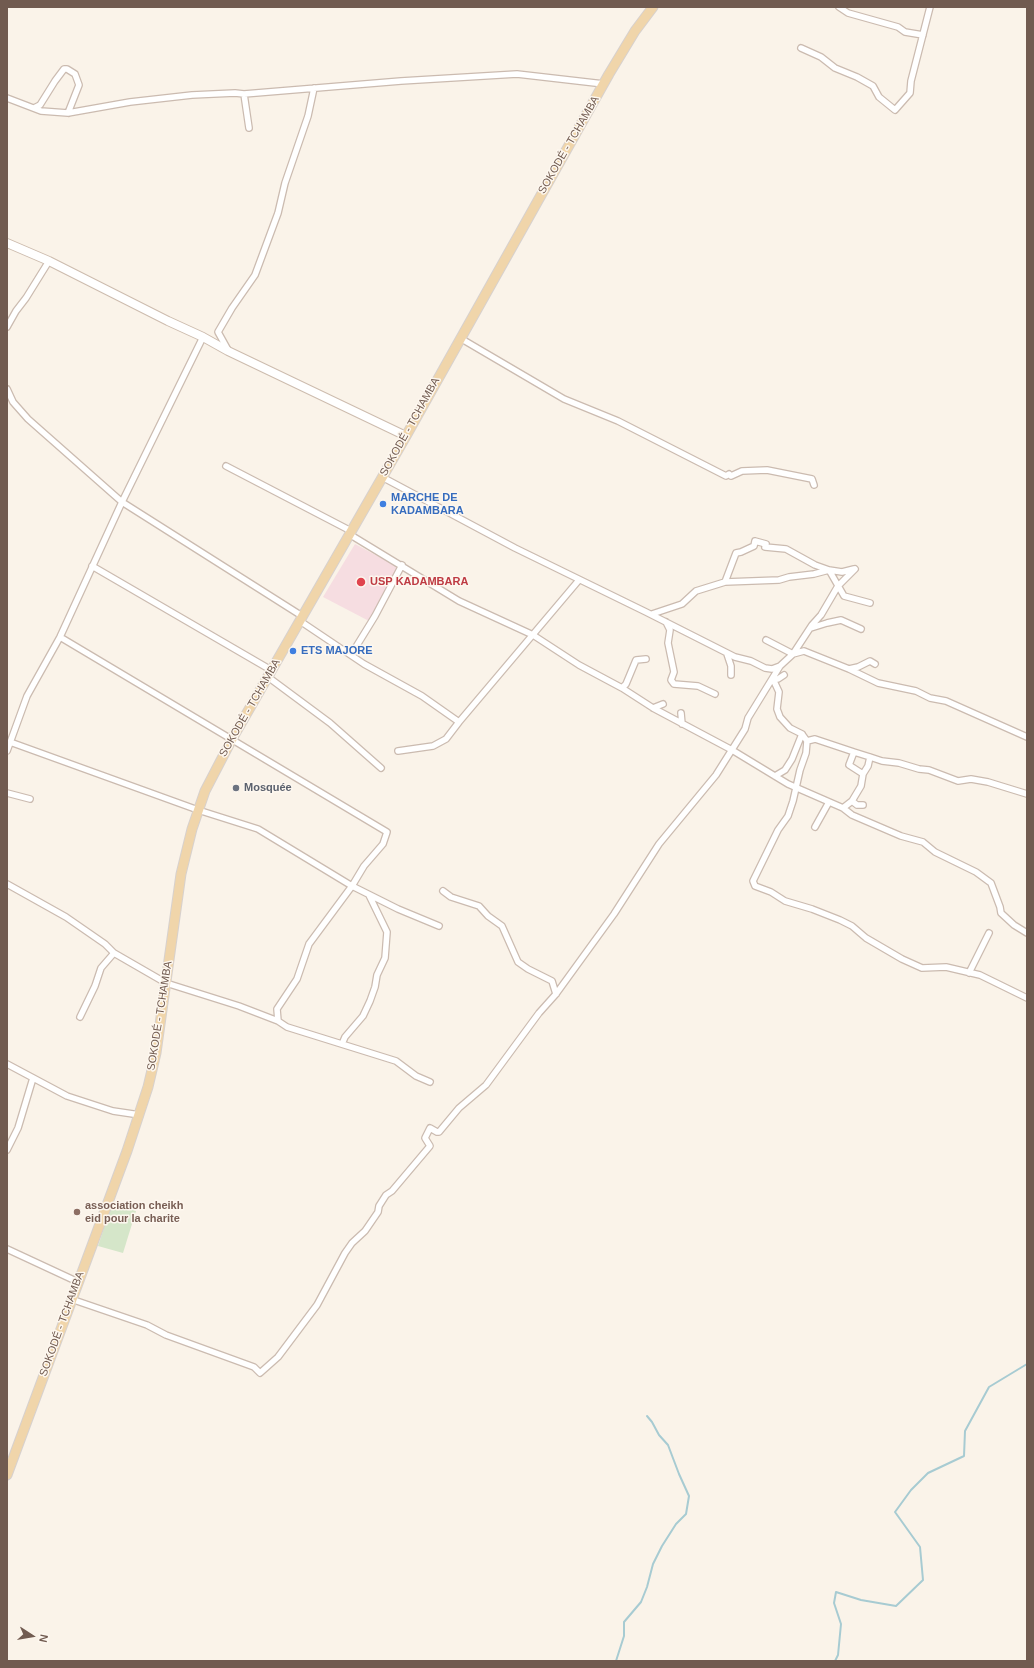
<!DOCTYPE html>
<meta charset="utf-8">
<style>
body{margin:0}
#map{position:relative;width:1034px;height:1668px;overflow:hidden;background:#faf3e9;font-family:Arial,sans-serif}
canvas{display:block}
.frame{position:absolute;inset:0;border:8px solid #715b50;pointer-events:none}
.north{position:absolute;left:12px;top:1616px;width:40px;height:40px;-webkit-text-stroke:3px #fdf7ef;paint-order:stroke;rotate:102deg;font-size:11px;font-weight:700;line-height:16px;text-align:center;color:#715b50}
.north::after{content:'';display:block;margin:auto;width:14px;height:18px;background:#715b50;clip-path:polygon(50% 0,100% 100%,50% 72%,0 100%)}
</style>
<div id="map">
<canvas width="1034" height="1668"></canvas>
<div class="frame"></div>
<div class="north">N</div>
</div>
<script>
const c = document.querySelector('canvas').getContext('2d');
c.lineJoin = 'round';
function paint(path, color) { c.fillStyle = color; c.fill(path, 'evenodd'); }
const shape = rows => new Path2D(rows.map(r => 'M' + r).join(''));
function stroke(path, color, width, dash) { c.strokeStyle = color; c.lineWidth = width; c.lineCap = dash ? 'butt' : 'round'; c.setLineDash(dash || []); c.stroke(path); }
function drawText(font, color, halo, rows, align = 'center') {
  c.font = font + ' Arial,sans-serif'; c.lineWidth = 3; c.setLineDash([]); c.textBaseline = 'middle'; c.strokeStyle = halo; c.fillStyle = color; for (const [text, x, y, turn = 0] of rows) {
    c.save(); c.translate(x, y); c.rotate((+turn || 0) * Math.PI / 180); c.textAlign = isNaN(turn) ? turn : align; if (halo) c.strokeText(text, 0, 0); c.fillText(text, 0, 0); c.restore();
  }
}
const medical = shape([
 [355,544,398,567,369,621,323,597]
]);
const green = shape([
 [112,1204,136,1211,123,1253,98,1246]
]);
const stream = shape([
 [616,1661,624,1636,624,1622,641,1602,647,1587,653,1564,662,1546,676,1524,686,1514,689,1496,679,1474,668,1445,659,1435,652,1422,647,1416],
 [835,1661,838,1655,841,1624,834,1603,836,1592,861,1600,896,1606,923,1580,920,1547,895,1512,911,1490,928,1473,964,1456,965,1431,989,1387,1027,1364]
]);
const minor = shape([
 [839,7,848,13,898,27,905,32,923,35],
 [801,48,821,57,835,68,857,77,873,86,879,97,895,110,910,93,911,81,930,7],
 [244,94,249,128],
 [7,98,41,111,68,113,130,102,192,95,235,93,244,94,401,81,517,74,604,84],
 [34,108,40,105,55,81,64,69,67,69,75,74,79,85,68,113],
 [7,327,16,311,26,298,49,261],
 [460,338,564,399,618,421,726,476,729,474,731,476,742,471,767,470,812,479,814,485],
 [228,350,218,332,232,308,255,275,278,213,285,183,308,116,314,88],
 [7,389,13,402,28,419,122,502,302,616],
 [226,466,351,531],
 [382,477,515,548,646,612,735,657,751,661,765,668,772,669,780,666],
 [349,534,459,601,533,635,579,665,622,688,653,708,732,750,788,784,843,808,852,815,901,836,923,842,935,852,976,872,991,883,1000,907,1001,913,1014,925,1027,933],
 [92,566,271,670],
 [725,582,779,580,789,577,814,574,829,570,842,572,854,569],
 [652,614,682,604,696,591,725,582,736,553,741,552,754,546,755,541,766,544,765,547,786,549,815,565,829,570,844,596,870,603],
 [300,621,364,664,422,696,459,722,579,580],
 [666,622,670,630,668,643,674,672,671,680,674,684,698,686,715,694],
 [811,628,827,623,841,620,861,629],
 [60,637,387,832,383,844,364,866,352,886,309,944,297,979,277,1009,278,1021,287,1027,396,1061,416,1076,430,1082],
 [766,640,793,654,804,651,849,669,858,667,870,661,875,664],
 [727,654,731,666,731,675],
 [351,655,375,616,402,565],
 [849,669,878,683,916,691,930,698,946,701,1027,737],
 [784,675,778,679,773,679,779,692,777,709,780,717,790,728,802,734,807,741,806,753,800,770,793,801,788,816,778,830,753,881,755,886,771,892,785,901,812,909,840,920,852,926,866,938,902,959,922,968,946,967,980,975,1027,998],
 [268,677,330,723,381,768],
 [622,688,626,684,636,660,646,659],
 [653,708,663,704],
 [681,713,682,724],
 [807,741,815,739,854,752,849,765,863,774,868,766,870,757,882,761,899,763,919,769,929,770,958,781,971,779,988,782,1027,794],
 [10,742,198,810,258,829,352,886,398,909,439,926],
 [7,751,27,696,60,637,122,502,203,337],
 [398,751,433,746,446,739,459,722],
 [854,752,870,757],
 [775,776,785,770,792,759,802,734],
 [7,793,30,799],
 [852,801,857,805,863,805],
 [843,808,852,801,861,786,863,774],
 [815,827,829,802],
 [7,884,66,917,105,944,114,953,166,983,239,1006,278,1021],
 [443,891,451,897,479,906,488,916,502,926,518,962,528,969,552,981,556,994],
 [969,973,989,933],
 [80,1017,95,986,101,968,114,953],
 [342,1044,345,1037,363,1016,370,1001,375,987,377,975,385,958,387,932,369,895],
 [7,1064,67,1096,113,1111,140,1115],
 [7,1150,18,1128,33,1078],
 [7,1249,78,1282],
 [71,1299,147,1325,166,1335,254,1367,260,1373,278,1357,317,1305,345,1253,352,1243,365,1231,378,1212,379,1206,386,1195,392,1191,430,1146,425,1138,430,1128,437,1132,439,1132,459,1108,486,1085,539,1013,556,994,614,914,659,844,716,775,745,729,748,718,780,666,793,654,812,625,821,615,838,586,855,569]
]);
const secondary = shape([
 [7,243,49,261,168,321,203,337,228,351,406,436]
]);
const primary = shape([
 [7,1475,127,1151,148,1087,156,1053,181,874,192,829,205,791,232,739,406,436,609,74,635,31,653,7]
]);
const markers = [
 [383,504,4,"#3f7fe0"],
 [361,582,5,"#e0444e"],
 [293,651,4,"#3f7fe0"],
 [236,788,4,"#6b7280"],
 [77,1212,4,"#8d6e63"]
];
const streetNames = [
 ["SOKODÉ - TCHAMBA",569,145,-60],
 ["SOKODÉ - TCHAMBA",410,427,-61],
 ["SOKODÉ - TCHAMBA",250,708,-60],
 ["SOKODÉ - TCHAMBA",160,1016,-81],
 ["SOKODÉ - TCHAMBA",62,1324,-70]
];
const shopNames = [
 ["MARCHE DE",391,498],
 ["KADAMBARA",391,511],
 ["ETS MAJORE",301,651]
];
const healthNames = [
 ["USP KADAMBARA",370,582]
];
const worshipNames = [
 ["Mosquée",244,788]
];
const educationNames = [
 ["association cheikh",85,1206],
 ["eid pour la charite",85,1219]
];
paint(medical, '#f6dde1');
paint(green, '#d5e6c9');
stroke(stream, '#a7cbd2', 2);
stroke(minor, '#cbbbb0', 8);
stroke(secondary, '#cdbcae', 10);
stroke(primary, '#d7d1ce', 11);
stroke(minor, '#fff', 5.5);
stroke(secondary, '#fff', 8);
stroke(primary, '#f0d5aa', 9);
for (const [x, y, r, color] of markers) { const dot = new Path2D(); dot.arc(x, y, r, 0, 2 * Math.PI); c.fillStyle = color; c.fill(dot); stroke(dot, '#fdf7ef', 1.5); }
drawText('11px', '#715b50', '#fdf7ef', streetNames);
drawText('bold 11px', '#366cbe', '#fdf7ef', shopNames, 'left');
drawText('bold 11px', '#be3a42', '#fdf7ef', healthNames, 'left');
drawText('bold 11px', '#5b616d', '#fdf7ef', worshipNames, 'left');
drawText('bold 11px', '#785e54', '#fdf7ef', educationNames, 'left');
</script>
